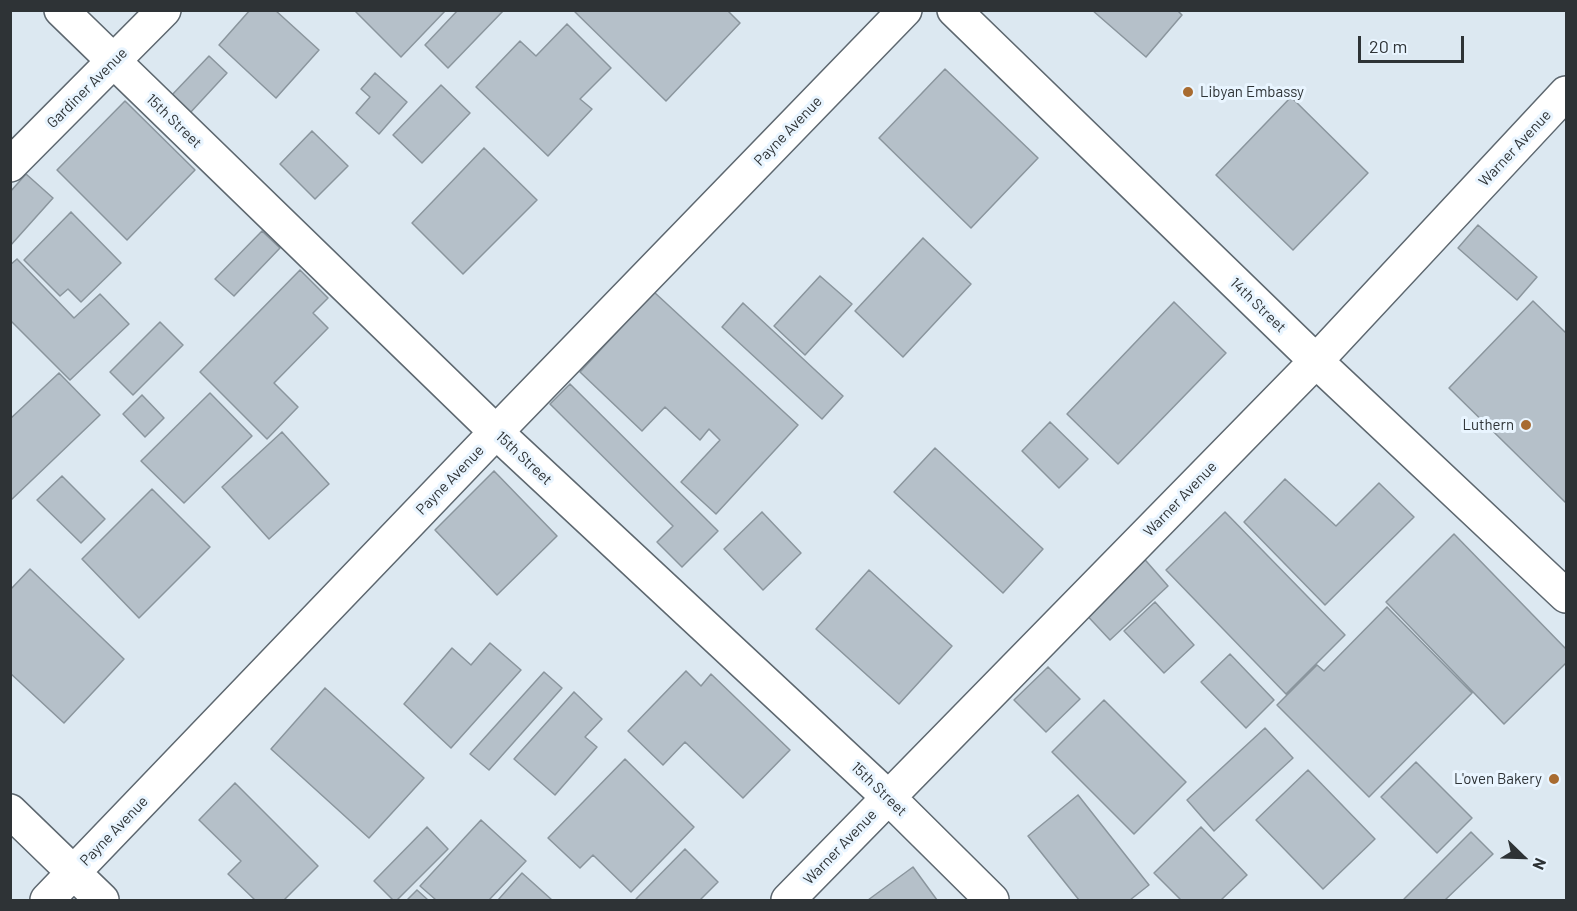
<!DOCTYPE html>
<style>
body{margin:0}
#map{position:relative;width:1577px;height:911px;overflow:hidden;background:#dce8f1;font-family:Barlow,sans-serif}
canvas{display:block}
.frame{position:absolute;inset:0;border:12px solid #2e3336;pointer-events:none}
.north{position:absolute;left:1493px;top:827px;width:60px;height:60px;-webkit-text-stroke:4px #e9f5ff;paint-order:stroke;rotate:113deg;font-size:16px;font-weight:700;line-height:24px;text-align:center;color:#2e3336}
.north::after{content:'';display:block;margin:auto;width:21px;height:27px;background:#2e3336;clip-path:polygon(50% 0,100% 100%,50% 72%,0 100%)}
.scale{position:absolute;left:1358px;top:36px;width:106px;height:27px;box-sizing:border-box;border:3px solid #2e3336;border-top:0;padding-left:8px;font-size:18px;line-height:21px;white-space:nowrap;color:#2e3336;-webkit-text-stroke:4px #e9f5ff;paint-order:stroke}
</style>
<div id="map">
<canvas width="1577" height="911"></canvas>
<div class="frame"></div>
<div class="north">N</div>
<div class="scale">20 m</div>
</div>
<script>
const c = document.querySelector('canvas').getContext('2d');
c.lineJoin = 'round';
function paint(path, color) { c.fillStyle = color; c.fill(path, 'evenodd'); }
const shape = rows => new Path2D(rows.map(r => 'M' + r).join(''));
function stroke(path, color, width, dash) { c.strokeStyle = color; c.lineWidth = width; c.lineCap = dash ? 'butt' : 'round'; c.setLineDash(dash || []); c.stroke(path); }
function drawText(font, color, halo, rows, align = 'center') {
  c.font = font + ' Barlow,sans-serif'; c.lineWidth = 6; c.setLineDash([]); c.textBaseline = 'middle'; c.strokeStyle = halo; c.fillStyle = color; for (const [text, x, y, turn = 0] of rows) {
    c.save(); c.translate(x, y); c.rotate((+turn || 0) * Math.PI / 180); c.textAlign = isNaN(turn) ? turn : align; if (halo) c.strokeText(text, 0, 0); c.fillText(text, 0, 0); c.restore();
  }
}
const building = shape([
 [250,10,275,10,319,50,276,98,219,45,250,10],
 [354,10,446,10,401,57,354,10],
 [458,10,504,10,448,68,425,45,458,10],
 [573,10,727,10,740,23,666,101,573,10],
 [1092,10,1177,10,1182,15,1146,57,1092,10],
 [567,24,611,68,580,99,592,109,548,156,476,87,520,41,536,56,567,24],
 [209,56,227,73,189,114,170,97,209,56],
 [945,69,1038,158,971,228,879,138,945,69],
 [375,73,407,102,379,134,356,113,370,97,361,89,375,73],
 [441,85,470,113,422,163,393,135,441,85],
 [1291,97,1368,173,1293,250,1216,175,1291,97],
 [125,101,195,170,127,240,57,170,125,101],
 [312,131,348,166,315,199,280,164,312,131],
 [484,148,537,200,463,274,412,223,484,148],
 [26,174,53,198,10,246,10,192,26,174],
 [71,212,121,263,81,302,68,289,60,296,24,260,71,212],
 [1478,225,1537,277,1517,300,1458,248,1478,225],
 [262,231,280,248,234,296,215,279,262,231],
 [923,238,971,284,903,357,855,311,923,238],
 [17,259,74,318,100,294,129,324,70,380,10,320,10,265,17,259],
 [300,270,328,298,313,313,328,328,274,383,298,407,267,439,200,372,300,270],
 [820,276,852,304,805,355,774,326,820,276],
 [654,292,798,425,716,514,681,482,720,440,709,429,700,440,665,407,642,431,580,372,654,292],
 [1533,301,1566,333,1566,503,1449,388,1533,301],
 [1174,302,1226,353,1118,464,1067,414,1174,302],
 [743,303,843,396,822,419,722,327,743,303],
 [160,322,183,345,133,395,110,372,160,322],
 [59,373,100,415,10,501,10,419,59,373],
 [570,384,718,531,682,567,657,542,673,526,550,404,570,384],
 [210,393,252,436,184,503,141,461,210,393],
 [142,395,164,418,145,437,123,414,142,395],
 [1050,422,1088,459,1059,488,1022,451,1050,422],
 [282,432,329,484,269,539,222,487,282,432],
 [935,448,1043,549,1003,593,894,492,935,448],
 [494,471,557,536,497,595,435,530,494,471],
 [62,476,105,519,81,543,37,500,62,476],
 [1285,479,1336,526,1379,483,1414,517,1325,605,1244,522,1285,479],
 [152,489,210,547,139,618,82,559,152,489],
 [762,512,801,553,763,590,724,549,762,512],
 [1225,512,1345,635,1286,694,1166,570,1225,512],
 [1454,534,1566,649,1566,663,1504,724,1386,602,1454,534],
 [1140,554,1168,586,1110,640,1080,608,1140,554],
 [30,569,124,659,64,723,10,673,10,590,30,569],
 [869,570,952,646,899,704,816,629,869,570],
 [1155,602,1194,645,1164,673,1124,631,1155,602],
 [1387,607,1472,693,1369,797,1277,705,1317,665,1324,671,1387,607],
 [490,643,521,670,451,748,404,704,452,648,471,665,490,643],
 [1230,654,1274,700,1246,728,1201,682,1230,654],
 [1048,667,1080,699,1046,732,1014,700,1048,667],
 [686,671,701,686,711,674,790,750,743,798,685,742,663,765,628,731,686,671],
 [544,672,562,688,489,770,470,754,544,672],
 [325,688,424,778,369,838,271,749,325,688],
 [574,692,602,719,585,737,597,747,555,795,514,759,574,692],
 [1104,700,1186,782,1134,834,1052,752,1104,700],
 [1265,728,1293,758,1214,831,1187,800,1265,728],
 [625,759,694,827,631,892,593,855,580,868,548,838,625,759],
 [1416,762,1472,818,1437,853,1381,797,1416,762],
 [1308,770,1375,839,1323,889,1256,820,1308,770],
 [235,783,318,866,284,900,255,900,228,874,241,861,199,820,235,783],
 [1078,795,1149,885,1130,900,1079,900,1028,836,1078,795],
 [481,820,526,861,489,900,436,900,420,886,481,820],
 [427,827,448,849,397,900,393,900,374,881,427,827],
 [1201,827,1247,875,1221,900,1181,900,1154,873,1201,827],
 [1471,832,1493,854,1445,900,1405,900,1404,899,1471,832],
 [685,849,718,882,700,900,638,900,636,899,685,849],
 [913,867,937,900,868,900,913,867],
 [522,873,552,900,498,900,522,873],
 [417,890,428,900,407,900,417,890]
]);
const street = shape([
 [61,10,496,432,888,797,992,900],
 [954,10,1316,361,1566,596],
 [10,165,164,10],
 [10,811,102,900],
 [47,900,496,432,905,10],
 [788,900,1316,361,1566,93]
]);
const markers = [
 [1188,92,6,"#a86b30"],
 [1526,425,6,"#a86b30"],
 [1554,779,6,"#a86b30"]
];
const streetNames = [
 ["Gardiner Avenue",87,88,-45],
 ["15th Street",174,121,44],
 ["Payne Avenue",788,131,-46],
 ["Warner Avenue",1515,148,-47],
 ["14th Street",1258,305,44],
 ["15th Street",524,458,43],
 ["Payne Avenue",450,480,-46],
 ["Warner Avenue",1180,499,-46],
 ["15th Street",879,789,44],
 ["Payne Avenue",114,831,-46],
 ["Warner Avenue",840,847,-46]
];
const poiNames = [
 ["Libyan Embassy",1200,92,"left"],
 ["Luthern",1514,425],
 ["L'oven Bakery",1542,779]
];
paint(building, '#b5c0c9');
stroke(building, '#8a959d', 1.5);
stroke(street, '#5d676f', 36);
stroke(street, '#fff', 33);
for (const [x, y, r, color] of markers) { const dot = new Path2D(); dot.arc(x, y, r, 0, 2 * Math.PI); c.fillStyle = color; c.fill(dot); stroke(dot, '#e9f5ff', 2); }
drawText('15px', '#2e3336', '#e9f5ff', streetNames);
drawText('15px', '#2e3336', '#e9f5ff', poiNames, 'right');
</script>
